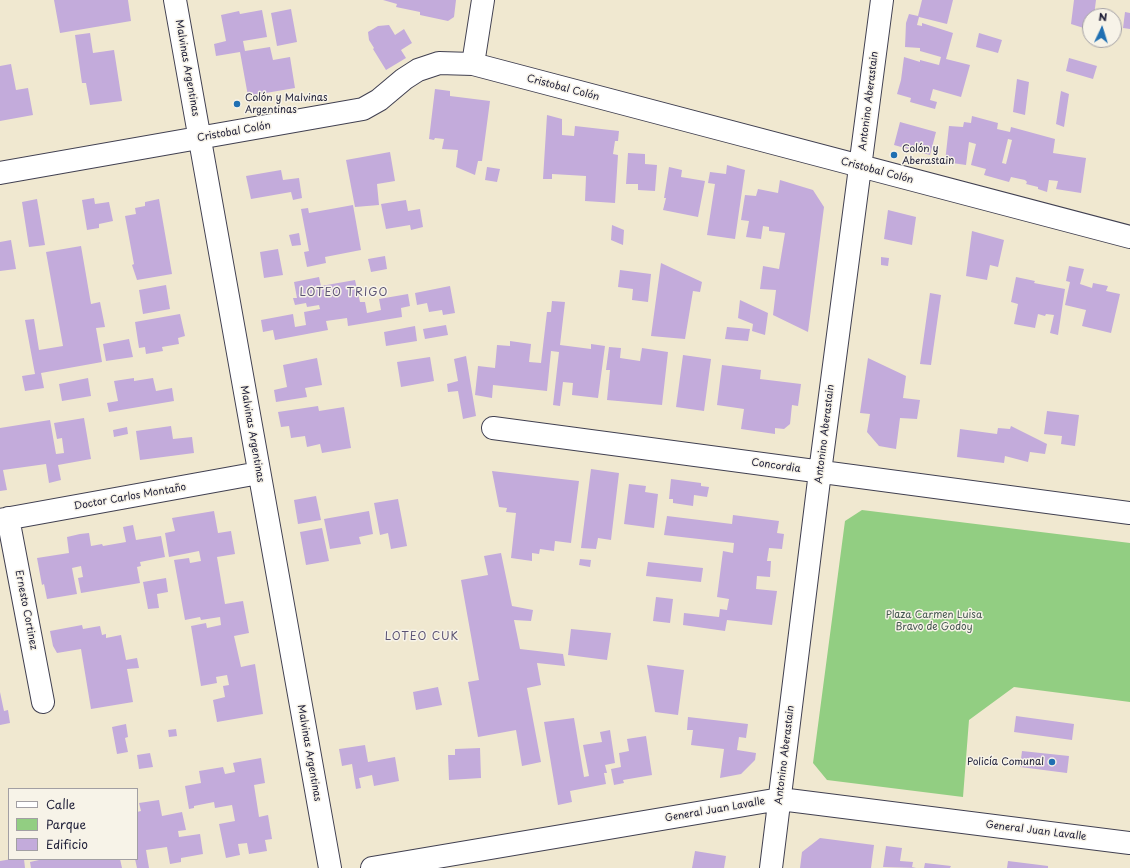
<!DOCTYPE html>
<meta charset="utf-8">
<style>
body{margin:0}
#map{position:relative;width:1130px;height:868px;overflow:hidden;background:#f0e8d0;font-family:"Playpen Sans",sans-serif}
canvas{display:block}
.legend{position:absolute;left:8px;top:788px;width:130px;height:72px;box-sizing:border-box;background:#f7f3e8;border:1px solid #a29fa3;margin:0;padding:5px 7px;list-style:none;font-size:12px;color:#22223b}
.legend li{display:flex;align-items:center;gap:8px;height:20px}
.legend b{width:20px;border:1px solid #a29fa3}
.north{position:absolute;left:1082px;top:8px;width:40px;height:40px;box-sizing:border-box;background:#f7f3e8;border:1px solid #a29fa3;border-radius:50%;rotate:4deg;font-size:11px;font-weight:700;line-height:16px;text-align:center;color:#22223b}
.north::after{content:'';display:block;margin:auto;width:14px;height:18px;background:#1f6fb2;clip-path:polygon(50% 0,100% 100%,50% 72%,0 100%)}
</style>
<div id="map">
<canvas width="1130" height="868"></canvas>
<ul class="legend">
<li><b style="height:5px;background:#fff"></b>Calle</li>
<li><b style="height:11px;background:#92ce82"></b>Parque</li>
<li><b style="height:11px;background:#c3abdb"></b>Edificio</li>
</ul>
<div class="north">N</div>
</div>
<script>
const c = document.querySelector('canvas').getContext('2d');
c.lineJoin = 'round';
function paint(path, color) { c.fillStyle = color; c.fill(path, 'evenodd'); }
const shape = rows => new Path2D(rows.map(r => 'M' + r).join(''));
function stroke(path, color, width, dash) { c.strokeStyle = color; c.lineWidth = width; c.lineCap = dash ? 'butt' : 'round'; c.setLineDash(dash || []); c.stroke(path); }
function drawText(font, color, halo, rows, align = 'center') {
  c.font = font + ' "Playpen Sans",sans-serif'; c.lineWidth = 3; c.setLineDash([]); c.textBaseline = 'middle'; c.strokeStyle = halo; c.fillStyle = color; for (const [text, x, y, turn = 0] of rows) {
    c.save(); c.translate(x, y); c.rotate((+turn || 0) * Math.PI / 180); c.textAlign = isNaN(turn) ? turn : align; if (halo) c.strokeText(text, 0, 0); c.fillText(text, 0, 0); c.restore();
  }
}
const green = shape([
 [862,510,1130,543,1130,702,1014,687,969,720,963,797,827,780,813,763,845,521]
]);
const building = shape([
 [54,0,128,0,131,21,60,33],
 [383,0,456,0,454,17,448,21,420,15,420,12,396,7,397,4],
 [922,0,953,0,947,24,919,17,917,25,922,26,922,23,953,33,946,59,970,65,961,97,933,89,930,100,937,102,935,109,910,102,911,98,897,94,901,80,904,57,920,62,920,60,939,65,941,57,920,51,920,48,905,47,906,23,909,14,918,16],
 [1074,0,1096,0,1094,16,1090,16,1090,30,1071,24],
 [291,9,297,42,277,46,271,13],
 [262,10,267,37,243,41,245,51,270,47,273,60,290,57,295,88,248,96,240,52,216,56,214,44,226,41,221,15,239,11,240,14],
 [1125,12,1130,13,1130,29,1123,28],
 [389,25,395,35,404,29,412,43,401,50,406,58,386,70,373,49,374,48,369,40,368,32,378,26],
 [90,33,93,53,114,50,122,101,90,105,86,83,82,83,75,35],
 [979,33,1002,40,998,53,976,47],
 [1069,58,1097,66,1093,79,1066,71],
 [11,64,16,90,28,88,33,115,0,121,0,66],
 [1017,79,1029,82,1025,115,1013,112],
 [435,89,450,91,450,96,490,101,482,161,478,161,475,175,456,167,458,150,442,149,444,139,435,138,434,140,429,139],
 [1061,91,1069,94,1064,127,1056,124],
 [547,115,562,119,562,135,574,136,575,126,619,131,618,141,615,141,613,154,618,155,615,203,585,201,586,176,552,174,552,179,543,179],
 [972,116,998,123,997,129,1010,132,1011,127,1055,139,1053,153,1086,158,1081,193,1056,189,1058,181,1049,180,1047,192,1038,189,1038,187,1026,184,1027,182,1025,180,1011,177,1009,182,984,175,986,169,971,165,976,144,969,142,966,165,945,162,949,126,963,127,964,122,971,123],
 [1008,139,1012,140,1006,164,1002,163],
 [900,122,936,132,930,155,894,145],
 [390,152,395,181,377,184,379,205,355,207,346,160],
 [628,153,645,154,645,164,657,165,655,191,638,190,638,184,626,184],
 [727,165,745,170,735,239,707,235,715,184,708,183,710,172,726,174],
 [487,167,500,169,497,182,485,180],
 [669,167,682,170,681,177,705,181,698,217,663,210,666,198,664,198],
 [281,170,283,180,299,178,302,198,293,200,291,192,251,199,246,176],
 [780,180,813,190,824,207,808,332,773,315,776,290,760,289,763,266,779,269,785,233,769,231,769,227,763,226,761,239,746,237,749,221,741,220,745,195,756,196,758,189,778,193],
 [94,198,95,204,109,202,113,221,99,224,99,228,87,230,82,200],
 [37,199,45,245,29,247,22,202],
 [159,199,172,274,137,280,132,265,134,264,125,216,136,214,135,208,145,206,145,202],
 [406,200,408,211,420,209,423,227,411,230,410,225,386,229,381,204],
 [353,205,361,250,325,257,326,263,307,267,304,252,309,251,301,209,308,208,309,213],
 [888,210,916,217,912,245,884,239],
 [612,225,624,230,623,245,611,240],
 [972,231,1004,240,998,267,990,265,987,280,966,276],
 [299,233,301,245,292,246,289,235],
 [11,240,16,269,0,271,0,242],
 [81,246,91,304,100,302,105,327,96,328,102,362,41,373,44,388,25,391,22,376,35,374,25,320,34,319,39,350,63,346,46,252],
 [278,249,283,275,264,278,260,252],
 [385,256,387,269,371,272,368,259],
 [881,257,889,258,888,266,881,265],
 [661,263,702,282,700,292,693,291,685,339,651,336],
 [1069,266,1084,269,1080,284,1092,288,1093,283,1108,286,1106,291,1120,294,1111,333,1082,326,1086,310,1065,305,1070,282,1066,281],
 [620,270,651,274,648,302,632,300,633,289,618,287],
 [319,277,321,286,355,280,360,302,365,302,367,313,381,310,379,299,408,294,410,306,401,308,402,317,348,326,347,318,326,321,328,330,275,340,273,330,263,332,261,320,293,314,295,327,306,325,304,312,320,309,319,305,307,307,306,303,295,305,293,298,297,298,294,282],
 [1016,277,1035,281,1034,283,1065,289,1058,335,1050,333,1054,315,1046,314,1045,316,1038,314,1035,328,1014,324,1018,304,1011,302],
 [166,285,170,309,143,314,139,290],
 [450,286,455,313,443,315,442,310,429,312,427,303,417,305,415,293],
 [930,293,941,295,931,365,920,364],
 [740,300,768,313,765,335,752,331,753,324,738,318],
 [552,301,565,302,560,345,591,349,591,344,605,346,598,398,572,395,573,383,563,382,560,406,553,405,559,352,551,351,547,391,493,385,492,398,475,395,478,366,495,368,497,345,510,346,510,341,531,344,529,362,541,363,547,312,551,312],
 [180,314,185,336,178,338,179,344,162,347,163,351,146,354,145,347,139,348,135,322],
 [446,325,448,335,425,339,423,329],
 [415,326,417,341,386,346,384,332],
 [727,327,750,329,748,341,725,339],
 [129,339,133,357,106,361,103,344],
 [609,347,621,348,620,358,640,361,642,348,668,352,662,405,607,400,610,370,606,370],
 [683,355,711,359,704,411,676,407],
 [466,356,476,416,463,419,458,391,448,392,447,384,458,381,454,359],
 [430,357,434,381,401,387,397,362],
 [317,358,322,385,305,388,307,397,276,402,274,390,287,387,283,365],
 [868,358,906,376,903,398,920,400,917,419,900,418,896,449,879,446,867,432,870,414,860,413],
 [722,365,761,370,760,379,801,384,798,406,792,405,790,424,784,429,775,428,775,434,741,429,744,409,717,405],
 [88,378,91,396,62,401,59,384],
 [134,378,134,381,153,378,156,391,172,388,174,401,109,412,107,403,118,401,114,381],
 [318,406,319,411,344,407,351,448,322,453,320,444,307,447,305,436,291,438,289,426,281,427,278,412],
 [1047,411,1079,415,1075,446,1061,444,1062,436,1044,434],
 [84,418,91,459,58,465,61,480,49,483,46,464,3,470,7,490,0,491,0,428,50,420,56,454,64,453,62,438,57,439,54,423],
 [171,426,173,439,192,437,194,453,140,460,136,431],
 [1011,426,1047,444,1045,454,1030,452,1028,462,1005,456,1004,463,957,457,960,429,997,434,998,428,1010,429],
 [127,427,128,434,114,437,113,430],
 [591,469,619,473,611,540,598,538,596,549,581,548],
 [492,471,579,481,571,543,555,541,554,551,540,549,539,554,532,553,532,561,511,558,516,513,506,512,507,508,499,507],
 [671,479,701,483,701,486,709,487,707,497,694,495,693,506,673,503,673,499,669,499],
 [629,484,646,486,645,492,658,494,654,528,624,524],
 [316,496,321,520,298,524,294,500],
 [398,499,407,546,391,549,388,533,380,535,374,503],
 [214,511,218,533,231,531,235,554,217,557,225,604,243,601,249,633,234,636,241,667,255,664,263,714,217,722,213,700,225,697,223,686,229,685,227,675,216,677,217,683,201,686,191,626,206,623,207,628,221,625,220,617,201,620,200,617,185,620,174,560,189,558,190,563,201,561,199,551,169,557,165,533,175,531,172,518],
 [369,511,373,534,359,537,361,544,330,549,324,519],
 [733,515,779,521,777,533,784,534,782,549,769,548,767,561,771,561,770,577,757,576,756,589,777,591,772,625,727,620,725,631,683,625,684,613,719,617,720,609,727,610,729,599,717,597,723,551,733,553,734,543,664,535,667,516,732,524],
 [133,525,136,540,161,536,165,557,140,562,141,566,137,567,140,583,81,593,78,578,83,577,81,566,72,568,77,594,47,599,44,584,42,585,37,558,69,553,67,537,80,534,89,533,91,546,102,544,103,546,126,542,123,527],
 [322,528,329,561,306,565,300,532],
 [501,553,512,606,533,610,531,621,514,620,520,649,563,654,565,666,537,663,541,685,527,688,541,762,522,766,516,730,478,737,468,682,479,680,461,580,488,575,484,556],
 [580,559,591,560,590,567,579,565],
 [648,562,703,568,701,582,646,576],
 [166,578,168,592,157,594,159,608,148,609,143,582],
 [656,597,673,599,670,623,653,621],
 [82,625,83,629,100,626,102,635,106,634,106,638,121,635,126,660,137,658,139,668,127,669,133,702,91,709,81,649,57,653,53,646,50,631],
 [571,629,611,633,607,660,568,655],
 [647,665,684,670,678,715,655,712],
 [438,687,442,705,416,710,413,692],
 [0,692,4,711,8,710,10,723,0,725],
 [1016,716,1074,724,1072,740,1014,732],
 [688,717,748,724,746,738,739,737,737,750,756,753,755,760,741,774,720,778,724,749,691,745,693,730,687,730],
 [574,718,584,777,589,776,583,745,602,742,600,732,610,730,615,763,605,765,607,773,604,773,606,784,570,791,572,802,558,805,544,722],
 [126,724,128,737,125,738,128,752,117,754,112,727],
 [176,729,177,736,169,737,168,730],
 [646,736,652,775,623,780,624,783,614,785,611,769,621,767,619,753,629,751,627,739],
 [365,745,368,762,395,757,399,781,374,786,372,775,359,778,361,788,356,789,352,764,342,766,339,749],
 [480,748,481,778,449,780,448,755,455,755,455,749],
 [1022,751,1069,756,1067,773,1020,767],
 [150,753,153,767,139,769,137,755],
 [261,758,265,783,254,785,259,817,268,815,272,839,265,840,267,851,249,854,247,843,238,844,240,855,226,858,219,824,235,821,232,805,215,808,214,802,194,806,194,808,189,809,185,786,201,783,199,771,223,767,225,774,235,772,233,763],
 [159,800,162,816,182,812,186,830,178,831,179,837,200,834,203,854,181,858,181,862,170,864,167,847,146,850,149,868,137,868,135,859,137,859,137,812,141,811,139,803],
 [820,838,874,845,871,868,800,868,802,852],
 [886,846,902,848,900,861,913,862,912,867,916,868,883,867],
 [695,851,726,856,724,868,692,868],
 [12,859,24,859,25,868,0,868,0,861],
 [39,859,120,859,122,868,31,868,30,862,39,860],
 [1008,861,1048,866,1048,868,1007,868],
 [925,863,951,866,950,868,924,868]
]);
const minor = shape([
 [175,0,330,868],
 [473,64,483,0],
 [0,173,363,109,379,100,404,79,418,70,439,63,473,64,1130,237],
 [493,428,1130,513],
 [8,518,43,702],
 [0,520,259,473],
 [372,868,780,799,1130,843],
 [771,868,820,472,882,0]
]);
const markers = [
 [237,104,4,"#1f6fb2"],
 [894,155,4,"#1f6fb2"],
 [1052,762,4,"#1f6fb2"]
];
const streetNames = [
 ["Malvinas Argentinas",187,68,80],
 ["Cristobal Colón",563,88,15],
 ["Antonino Aberastain",869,101,-83],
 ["Cristobal Colón",234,132,-10],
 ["Cristobal Colón",877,171,15],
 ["Malvinas Argentinas",252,434,80],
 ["Antonino Aberastain",825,434,-83],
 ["Concordia",776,466,8],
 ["Doctor Carlos Montaño",130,497,-10],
 ["Ernesto Cortinez",26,610,79],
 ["Malvinas Argentinas",309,753,80],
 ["Antonino Aberastain",785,755,-83],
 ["General Juan Lavalle",715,810,-10],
 ["General Juan Lavalle",1036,831,7]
];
const poiNames = [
 ["Colón y Malvinas",245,98],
 ["Argentinas",245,110],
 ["Colón y",902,149],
 ["Aberastain",902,161],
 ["Policía Comunal",1044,762,"right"]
];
const parkNames = [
 ["Plaza Carmen Luisa",934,615],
 ["Bravo de Godoy",934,627]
];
const neighbourhoodNames = [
 ["LOTEO TRIGO",344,293],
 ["LOTEO CUK",422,637]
];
paint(green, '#92ce82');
paint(building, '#c3abdb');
stroke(minor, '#414051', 24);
stroke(minor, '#fff', 22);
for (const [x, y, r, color] of markers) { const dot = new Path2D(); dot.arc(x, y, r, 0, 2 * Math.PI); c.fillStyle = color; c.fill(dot); stroke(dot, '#f7f3e8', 1.5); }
drawText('10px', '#22223b', '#f7f3e8', streetNames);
drawText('10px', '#22223b', '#f7f3e8', poiNames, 'left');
drawText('10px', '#445650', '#f7f3e8', parkNames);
c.letterSpacing = '1px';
drawText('11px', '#5a5273', '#f7f3e8', neighbourhoodNames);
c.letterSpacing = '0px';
</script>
